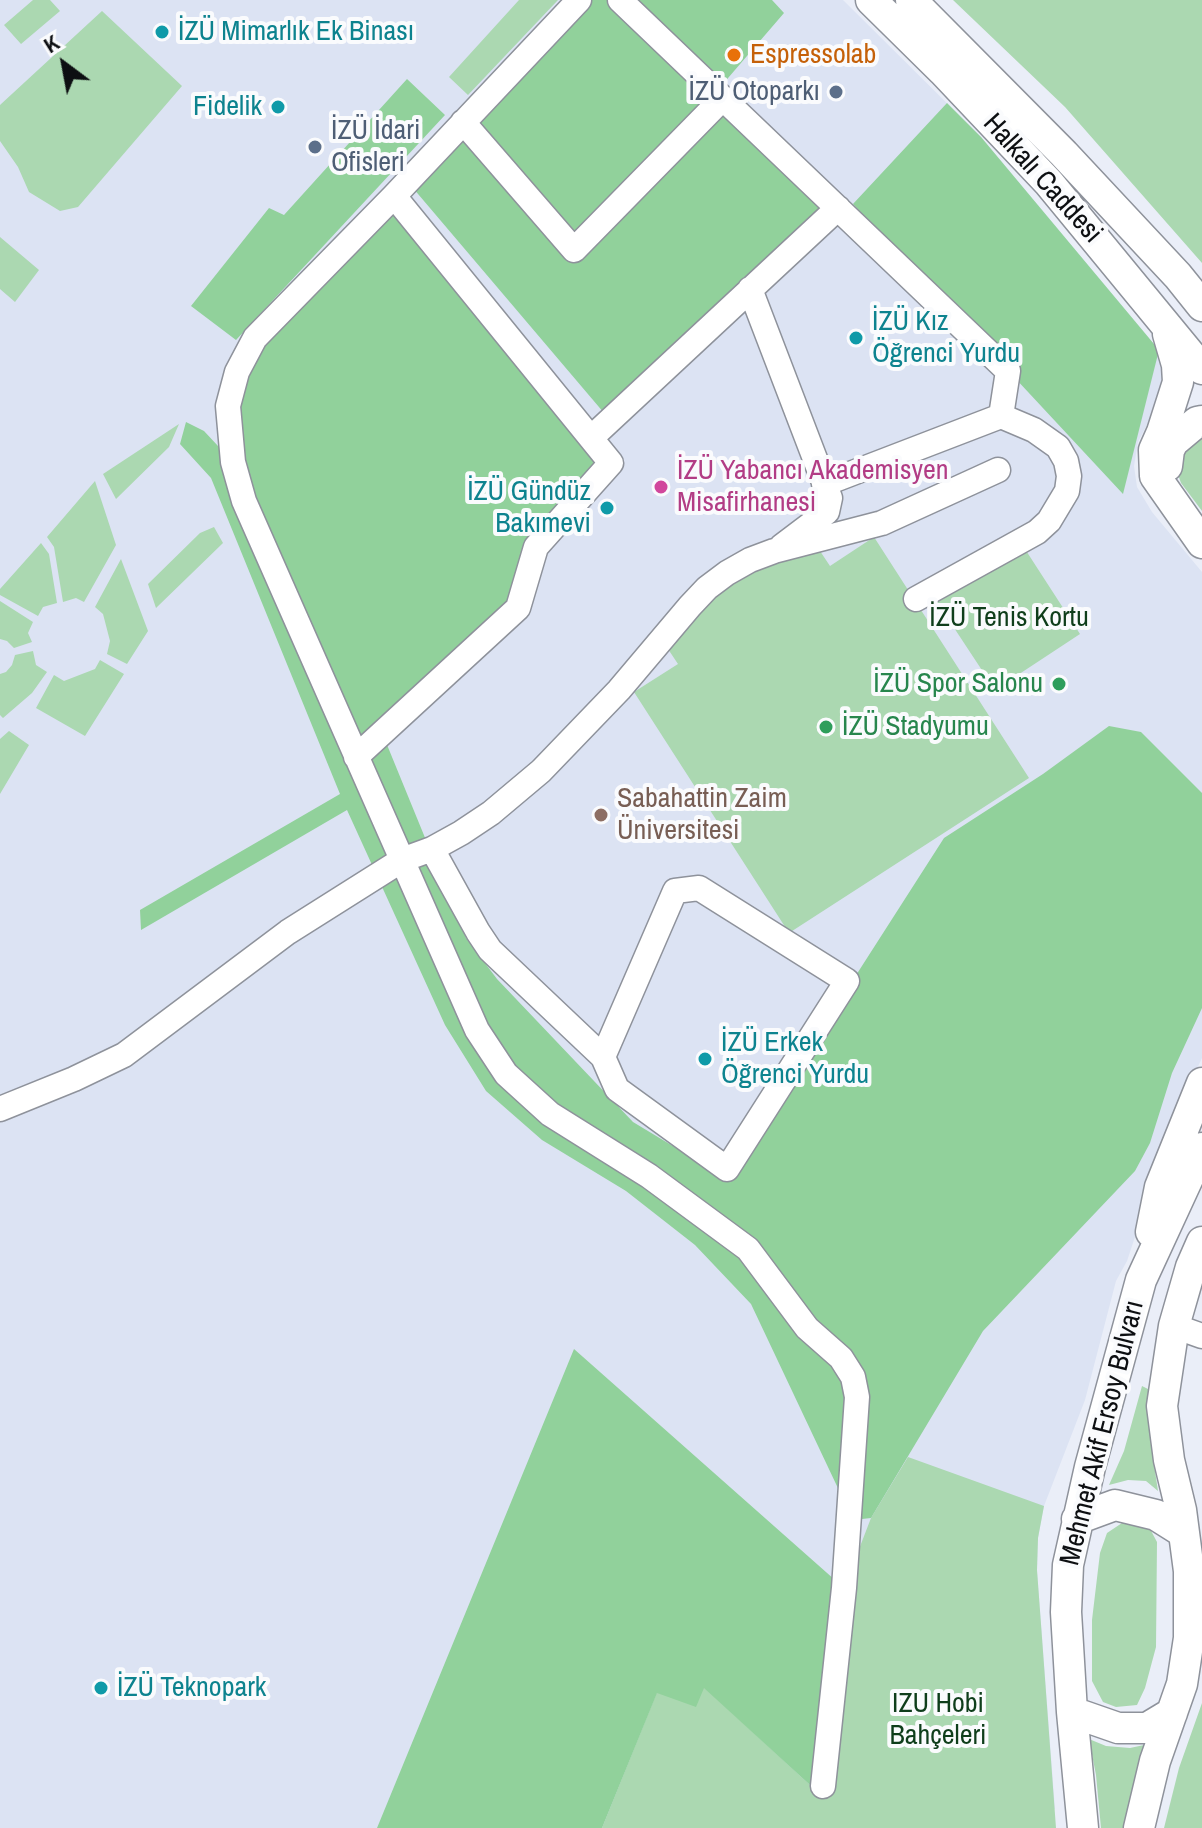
<!DOCTYPE html>
<meta charset="utf-8">
<style>
body{margin:0}
#map{position:relative;width:1202px;height:1828px;overflow:hidden;background:#eaeef8;font-family:"Archivo Narrow",sans-serif}
canvas{display:block}
.north{position:absolute;left:24px;top:24px;width:80px;height:80px;-webkit-text-stroke:6px #fafbfd;paint-order:stroke;rotate:328deg;font-size:22px;font-weight:700;line-height:32px;text-align:center;color:#0d0f12}
.north::after{content:'';display:block;margin:auto;width:28px;height:36px;background:#0d0f12;clip-path:polygon(50% 0,100% 100%,50% 72%,0 100%)}
</style>
<div id="map">
<canvas width="1202" height="1828"></canvas>
<div class="north">K</div>
</div>
<script>
const c = document.querySelector('canvas').getContext('2d');
c.lineJoin = 'round';
function paint(path, color) { c.fillStyle = color; c.fill(path, 'evenodd'); }
const shape = rows => new Path2D(rows.map(r => 'M' + r).join(''));
function stroke(path, color, width, dash) { c.strokeStyle = color; c.lineWidth = width; c.lineCap = dash ? 'butt' : 'round'; c.setLineDash(dash || []); c.stroke(path); }
function drawText(font, color, halo, rows, align = 'center') {
  c.font = font + ' "Archivo Narrow",sans-serif'; c.lineWidth = 8; c.setLineDash([]); c.textBaseline = 'middle'; c.strokeStyle = halo; c.fillStyle = color; for (const [text, x, y, turn = 0] of rows) {
    c.save(); c.translate(x, y); c.rotate((+turn || 0) * Math.PI / 180); c.textAlign = isNaN(turn) ? turn : align; if (halo) c.strokeText(text, 0, 0); c.fillText(text, 0, 0); c.restore();
  }
}
const built = shape([
 [0,0,843,0,981,137,1159,350,1165,373,1161,398,1138,442,1134,466,1137,487,1152,512,1202,572,1202,1058,1177,1110,1127,1261,1116,1281,1085,1400,1044,1506,1038,1538,1037,1570,1055,1809,998,1828,0,1828]
]);
const green = shape([
 [33,0,50,0,60,11,21,44,4,25],
 [519,0,558,0,468,95,449,77],
 [953,0,1202,0,1202,263,1065,107],
 [102,11,182,86,78,207,60,211,29,192,18,167,0,141,0,105],
 [0,237,39,270,15,302,0,289],
 [179,424,169,447,116,499,103,474],
 [1202,431,1202,511,1181,483,1176,469,1176,459],
 [95,481,116,545,84,602,76,598,63,602,54,547,47,537],
 [214,527,223,543,156,608,148,584,200,533],
 [874,537,1029,778,789,933,634,692,678,664,668,649,695,610,753,566,820,551,830,566],
 [41,543,49,554,57,603,43,607,38,616,0,595,0,589],
 [1023,546,1080,634,995,690,937,602],
 [121,559,148,631,127,664,107,654,110,641,103,614,95,607],
 [0,601,33,622,28,633,32,642,14,648,7,641,0,639],
 [33,651,36,665,47,672,32,693,3,718,0,715,0,674,6,672,12,665,15,655],
 [100,660,124,674,85,736,36,708,54,675,64,681,95,669],
 [9,731,29,745,0,794,0,739],
 [1142,1386,1148,1389,1153,1458,1158,1491,1146,1481,1128,1480,1109,1485,1124,1451],
 [908,1457,1044,1506,1038,1538,1037,1570,1056,1828,602,1828,657,1692,704,1687,810,1785,844,1588,871,1518],
 [1125,1521,1149,1527,1157,1542,1156,1647,1145,1688,1137,1705,1116,1707,1103,1702,1092,1681,1092,1620,1100,1553,1107,1533],
 [1202,1703,1202,1828,1164,1828,1179,1768],
 [1089,1739,1106,1746,1130,1748,1144,1745,1124,1828,1101,1828,1096,1775]
]);
const forest = shape([
 [579,0,772,0,784,13,716,92,838,208,610,420,407,181],
 [407,79,445,115,236,340,191,306,269,208,284,215],
 [947,103,981,137,1159,350,1123,494,853,204],
 [394,196,611,463,536,547,518,608,383,735,466,938,497,979,633,1122,726,1178,944,838,1043,774,1109,726,1141,732,1202,793,1202,1008,1172,1073,1150,1143,1135,1171,983,1331,871,1518,853,1520,751,1304,695,1245,626,1191,542,1140,486,1091,445,1025,347,810,141,930,140,910,340,794,211,478,180,444,186,422,204,431,232,461,238,370],
 [574,1349,844,1588,823,1786,810,1785,704,1688,696,1707,657,1693,602,1828,377,1828]
]);
const minor = shape([
 [579,0,394,196,255,338,237,372,228,406,233,462,244,501,477,1030,506,1074,550,1114,649,1176,748,1249,807,1328,841,1358,853,1377,857,1397,844,1588,823,1786],
 [620,0,1008,371,1001,416],
 [463,122,574,250,723,98],
 [750,289,830,498,827,512,782,546],
 [591,438,838,208],
 [824,484,1001,416,1034,430,1058,447,1066,461,1069,476,1067,491,1049,521,1037,532,916,599],
 [356,757,518,608,536,547,611,463,394,196],
 [432,849,478,932,490,950,603,1057,617,1089,727,1169,847,981,699,888,675,891,603,1057],
 [0,1109,74,1079,124,1055,288,932,402,860,432,849,461,833,491,813,541,771,619,690,690,606,707,588,727,573,750,560,774,551,882,523,998,470],
 [1174,1326,1202,1336]
]);
const major = shape([
 [871,0,943,71,1049,183,1202,369],
 [911,0,1064,154,1178,276,1202,306],
 [1168,334,1177,365,1178,382,1162,432,1154,450,1155,476,1202,543],
 [1167,466,1169,450,1173,442,1197,422,1202,421],
 [1151,1232,1160,1187,1202,1083],
 [1077,1519,1115,1505,1156,1515,1183,1532],
 [1072,1712,1118,1728,1147,1728,1172,1713],
 [1083,1828,1072,1712,1066,1612,1068,1565,1090,1467,1141,1280,1202,1148],
 [1139,1828,1155,1761,1182,1684,1189,1638,1189,1571,1181,1510,1169,1460,1162,1406,1174,1326,1191,1267,1202,1242]
]);
const markers = [
 [162,32,8,"#0f9aa8"],
 [734,55,8,"#e8710a"],
 [836,92,8,"#5c6f8a"],
 [278,107,8,"#0f9aa8"],
 [315,147,8,"#5c6f8a"],
 [856,338,8,"#0f9aa8"],
 [661,487,8,"#d1479c"],
 [607,508,8,"#0f9aa8"],
 [1059,684,8,"#2e9e5b"],
 [826,727,8,"#2e9e5b"],
 [601,815,8,"#8d6e63"],
 [705,1059,8,"#0f9aa8"],
 [101,1688,8,"#0f9aa8"]
];
const cultureNames = [
 ["İZÜ Mimarlık Ek Binası",178,32],
 ["Fidelik",262,107,"right"],
 ["İZÜ Kız",872,322],
 ["Öğrenci Yurdu",872,354],
 ["İZÜ Gündüz",591,492,"right"],
 ["Bakımevi",591,524,"right"],
 ["İZÜ Erkek",721,1043],
 ["Öğrenci Yurdu",721,1075],
 ["İZÜ Teknopark",117,1688]
];
const foodNames = [
 ["Espressolab",750,55]
];
const serviceNames = [
 ["İZÜ Otoparkı",820,92],
 ["İZÜ İdari",331,131,"left"],
 ["Ofisleri",331,163,"left"]
];
const streetNames = [
 ["Halkalı Caddesi",1042,179,48],
 ["Mehmet Akif Ersoy Bulvarı",1103,1433,-76]
];
const hotelNames = [
 ["İZÜ Yabancı Akademisyen",677,471],
 ["Misafirhanesi",677,503]
];
const parkNames = [
 ["İZÜ Tenis Kortu",1009,618],
 ["IZU Hobi",938,1704],
 ["Bahçeleri",938,1736]
];
const leisureNames = [
 ["İZÜ Spor Salonu",1043,684],
 ["İZÜ Stadyumu",842,727,"left"]
];
const educationNames = [
 ["Sabahattin Zaim",617,799],
 ["Üniversitesi",617,831]
];
paint(built, '#dce3f3');
paint(green, '#abd8b1');
paint(forest, '#91d19b');
stroke(minor, '#8e929b', 27);
stroke(major, '#8e929b', 33);
stroke(minor, '#fff', 24);
stroke(major, '#fff', 30);
for (const [x, y, r, color] of markers) { const dot = new Path2D(); dot.arc(x, y, r, 0, 2 * Math.PI); c.fillStyle = color; c.fill(dot); stroke(dot, '#fafbfd', 3); }
drawText('28px', '#0d838f', '#fafbfd', cultureNames, 'left');
drawText('28px', '#c56008', '#fafbfd', foodNames, 'left');
drawText('28px', '#4e5e75', '#fafbfd', serviceNames, 'right');
drawText('28px', '#0d0f12', '#fafbfd', streetNames);
drawText('28px', '#b23c85', '#fafbfd', hotelNames, 'left');
drawText('28px', '#0f3e1b', '#fafbfd', parkNames);
drawText('28px', '#27864d', '#fafbfd', leisureNames, 'right');
drawText('28px', '#785e54', '#fafbfd', educationNames, 'left');
</script>
